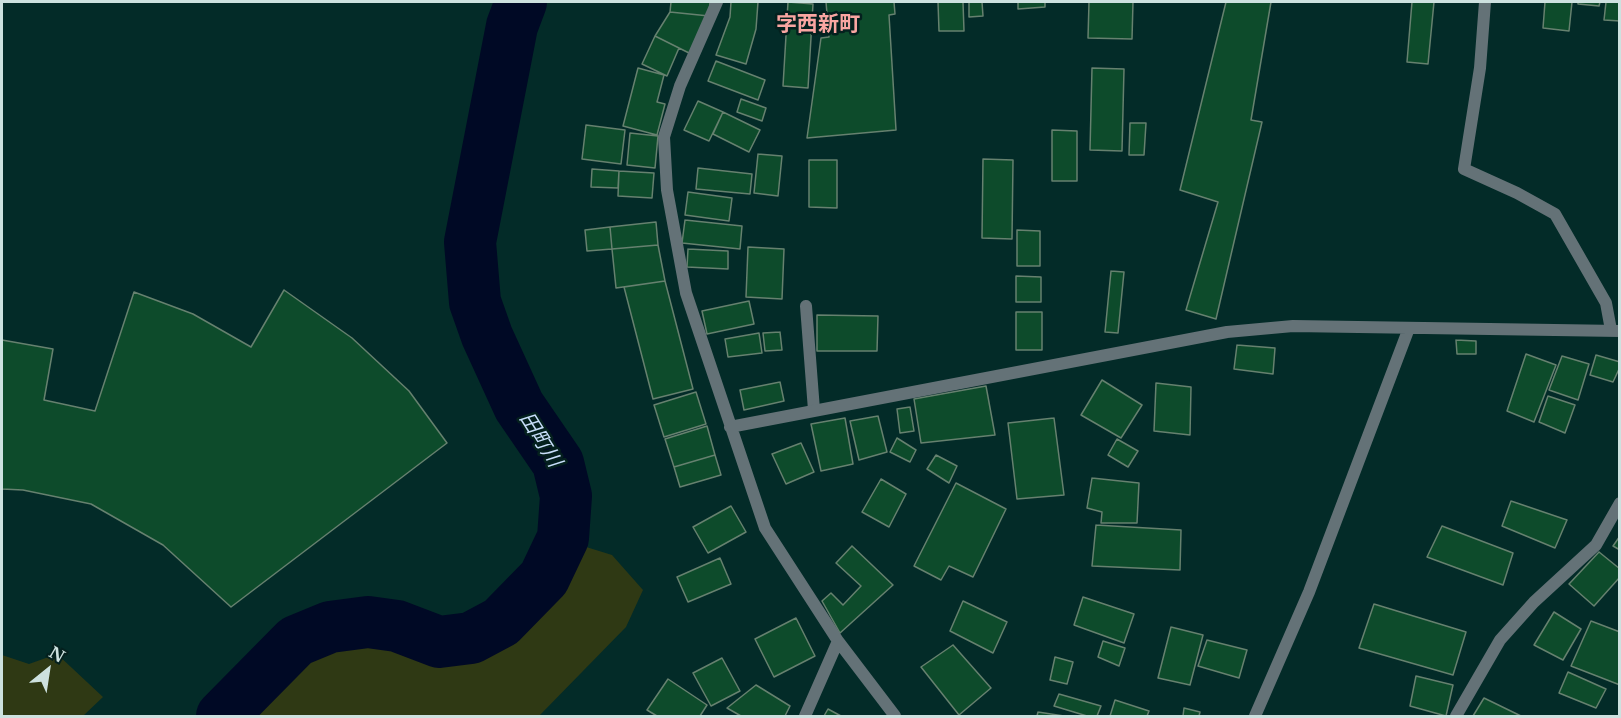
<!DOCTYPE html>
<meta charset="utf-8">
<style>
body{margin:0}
#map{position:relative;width:1621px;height:718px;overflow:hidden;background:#032b28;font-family:"Libre Baskerville",serif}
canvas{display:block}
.frame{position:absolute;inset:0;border:3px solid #cde1df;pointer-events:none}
.north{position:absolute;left:18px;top:640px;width:60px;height:60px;-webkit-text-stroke:4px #04201e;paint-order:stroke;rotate:30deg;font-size:16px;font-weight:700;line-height:24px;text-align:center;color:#cde1df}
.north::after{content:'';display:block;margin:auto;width:21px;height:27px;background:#cde1df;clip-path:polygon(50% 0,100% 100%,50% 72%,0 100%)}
</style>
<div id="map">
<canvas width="1621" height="718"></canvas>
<div class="frame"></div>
<div class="north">N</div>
</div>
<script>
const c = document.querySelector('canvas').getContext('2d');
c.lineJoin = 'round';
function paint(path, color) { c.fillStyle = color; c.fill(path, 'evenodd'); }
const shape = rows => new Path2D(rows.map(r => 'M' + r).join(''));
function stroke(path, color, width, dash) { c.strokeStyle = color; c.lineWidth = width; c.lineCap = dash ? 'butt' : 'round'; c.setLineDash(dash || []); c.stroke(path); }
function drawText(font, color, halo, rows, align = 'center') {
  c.font = font + ' "Libre Baskerville","Noto Sans JP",serif'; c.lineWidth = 5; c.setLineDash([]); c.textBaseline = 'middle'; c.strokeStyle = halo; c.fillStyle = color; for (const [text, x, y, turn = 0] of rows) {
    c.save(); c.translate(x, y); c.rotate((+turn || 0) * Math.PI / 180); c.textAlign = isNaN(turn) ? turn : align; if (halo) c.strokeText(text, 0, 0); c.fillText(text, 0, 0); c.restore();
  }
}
const green = shape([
 [583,546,612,555,643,590,626,627,539,716,222,716,238,706,299,644,353,630,426,645,475,644,516,620,559,586],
 [57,654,103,697,83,716,2,716,2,655,29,664]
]);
const river = shape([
 [222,716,296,641,330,627,368,622,397,626,439,642,471,638,501,622,544,578,563,538,566,496,558,463,519,406,487,336,475,302,470,242,512,26,521,2]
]);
const building = shape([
 [671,2,710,2,709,16,670,12,671,2],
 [731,2,758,2,756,29,746,64,716,55,730,17,731,2],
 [788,2,813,4,808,88,783,86,788,2],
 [826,2,894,2,895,14,889,15,896,130,807,138,821,38,829,37,826,2],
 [938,2,963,2,964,31,939,31,938,2],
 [969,2,982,2,983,16,969,17,969,2],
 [1018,2,1045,2,1045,7,1018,9,1018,2],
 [1089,2,1133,2,1132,39,1088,38,1089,2],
 [1226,2,1271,2,1251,120,1262,122,1216,319,1186,310,1218,202,1180,190,1226,2],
 [1412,2,1434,2,1428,64,1407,62,1412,2],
 [1545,2,1572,2,1569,31,1543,28,1545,2],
 [1578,2,1600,2,1599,6,1578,4,1578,2],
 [1606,2,1620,2,1620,21,1604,20,1606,2],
 [670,12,709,16,691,54,655,36,670,12],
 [655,36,679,48,667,76,642,64,655,36],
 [716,61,765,80,758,100,708,81,716,61],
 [638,68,664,75,657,102,665,104,657,135,623,126,638,68],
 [1092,68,1124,69,1122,151,1090,150,1092,68],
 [741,99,766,108,762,121,737,112,741,99],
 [698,101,723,112,709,141,684,130,698,101],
 [723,112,760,130,749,152,713,134,723,112],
 [1130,123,1146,123,1144,155,1129,155,1130,123],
 [586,125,625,130,621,164,582,159,586,125],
 [1052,130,1077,131,1077,181,1052,181,1052,130],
 [630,133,658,136,655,168,627,165,630,133],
 [758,154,782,156,778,196,754,193,758,154],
 [983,159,1013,160,1012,239,982,238,983,159],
 [809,160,837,160,837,208,809,207,809,160],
 [698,168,752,174,750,194,696,189,698,168],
 [592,169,619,171,618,188,591,187,592,169],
 [619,171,654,173,652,198,618,196,619,171],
 [688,192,732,198,729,221,685,215,688,192],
 [685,220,742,226,740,249,682,243,685,220],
 [656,222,658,245,612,249,610,227,656,222],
 [610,227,612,249,587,251,585,230,610,227],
 [1017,230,1040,231,1040,266,1017,266,1017,230],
 [658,245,665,281,616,288,612,249,658,245],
 [748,247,784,249,782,299,746,297,748,247],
 [688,249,728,251,728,269,687,267,688,249],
 [1111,271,1124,272,1118,333,1105,332,1111,271],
 [1016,276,1041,277,1041,302,1016,302,1016,276],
 [665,281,693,389,653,399,624,287,665,281],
 [284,290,352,338,409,391,447,443,231,607,163,545,91,504,23,490,2,489,2,340,53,349,44,400,95,411,134,292,193,314,251,347,284,290],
 [749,301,754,324,707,334,702,311,749,301],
 [1016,312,1042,312,1042,350,1016,350,1016,312],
 [817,315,878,316,877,351,817,351,817,315],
 [780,332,782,350,765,351,763,333,780,332],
 [759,333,762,353,728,357,725,339,759,333],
 [1456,340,1476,341,1476,354,1457,354,1456,340],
 [1237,345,1275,348,1273,374,1234,369,1237,345],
 [1526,354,1556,365,1534,422,1507,411,1526,354],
 [1596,355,1620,362,1620,367,1613,382,1590,375,1596,355],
 [1562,356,1589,364,1578,400,1549,390,1562,356],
 [1102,380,1142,405,1121,438,1081,415,1102,380],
 [780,382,784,401,744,410,740,390,780,382],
 [1156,383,1191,387,1190,435,1154,431,1156,383],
 [986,386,995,435,921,443,914,399,986,386],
 [696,392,706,424,664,437,654,405,696,392],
 [1548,396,1575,405,1565,433,1539,422,1548,396],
 [910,407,914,431,900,433,897,409,910,407],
 [878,416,887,452,859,460,850,421,878,416],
 [845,418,853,464,821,471,811,424,845,418],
 [1054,418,1064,495,1017,499,1008,423,1054,418],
 [707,426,715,455,674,467,665,439,707,426],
 [897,438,916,450,910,462,890,452,897,438],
 [1117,439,1138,451,1128,467,1108,455,1117,439],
 [801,443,814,472,786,484,772,454,801,443],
 [715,455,721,475,680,487,674,467,715,455],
 [936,455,957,466,949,483,927,469,936,455],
 [1092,478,1139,483,1137,523,1101,523,1102,512,1087,508,1092,478],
 [881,479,906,494,889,527,862,512,881,479],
 [956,483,1006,509,973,577,949,566,941,580,914,566,956,483],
 [1511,501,1567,520,1555,548,1502,526,1511,501],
 [731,506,746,532,708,553,693,527,731,506],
 [1096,525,1181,530,1180,570,1092,566,1096,525],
 [1442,526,1513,553,1503,585,1427,557,1442,526],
 [1620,536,1620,550,1613,546,1620,536],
 [852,546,893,585,840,633,822,601,831,593,843,605,861,586,836,563,852,546],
 [1599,552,1620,569,1620,577,1594,606,1569,584,1599,552],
 [720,558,731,584,688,602,677,577,720,558],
 [1083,597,1134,614,1124,643,1074,625,1083,597],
 [963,601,1007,622,993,653,950,631,963,601],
 [1374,604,1466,632,1453,675,1359,648,1374,604],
 [1554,612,1581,629,1563,660,1534,645,1554,612],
 [796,618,815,656,774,677,755,639,796,618],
 [1591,621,1620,632,1620,685,1571,666,1591,621],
 [1171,627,1203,635,1190,685,1158,678,1171,627],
 [1207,640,1247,650,1239,678,1198,666,1207,640],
 [1103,641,1125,648,1119,666,1098,657,1103,641],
 [953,645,991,688,959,715,921,667,953,645],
 [1055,657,1073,662,1067,684,1050,680,1055,657],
 [722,658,740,691,711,706,693,673,722,658],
 [1568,672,1606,689,1596,708,1559,693,1568,672],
 [1416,676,1453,685,1446,716,1410,706,1416,676],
 [668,679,707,705,700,716,657,716,647,710,668,679],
 [756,685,790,706,785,716,741,716,727,708,756,685],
 [1059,694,1101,706,1097,716,1087,716,1054,706,1059,694],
 [1484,698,1521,716,1473,716,1484,698],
 [1115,700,1149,711,1147,716,1110,716,1115,700],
 [1184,708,1200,712,1199,716,1183,716,1184,708],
 [828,709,841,716,824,716,828,709],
 [1038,712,1064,716,1037,716,1038,712]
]);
const lane = shape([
 [1485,2,1480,68,1464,169,1517,193,1555,214,1606,303,1611,330],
 [806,306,814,410]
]);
const street = shape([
 [717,2,680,86,664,137,667,190,686,293,765,528,838,641,805,716],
 [730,427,1227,332,1293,326,1620,331],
 [838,641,895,716],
 [1255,716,1309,592,1409,328],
 [1456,716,1500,640,1534,602,1596,545,1620,503]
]);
const waterNames = [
 ["田町川",540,440,58]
];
const quarterNames = [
 ["字西新町",818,25]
];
paint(green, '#2f3914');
stroke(river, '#000925', 52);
paint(building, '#0d4b2b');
stroke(building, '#66816f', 1.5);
stroke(lane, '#647277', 12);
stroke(street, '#647277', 12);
drawText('italic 20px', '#c9dffb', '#04201e', waterNames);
drawText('bold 21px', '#faa6a2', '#04201e', quarterNames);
</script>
